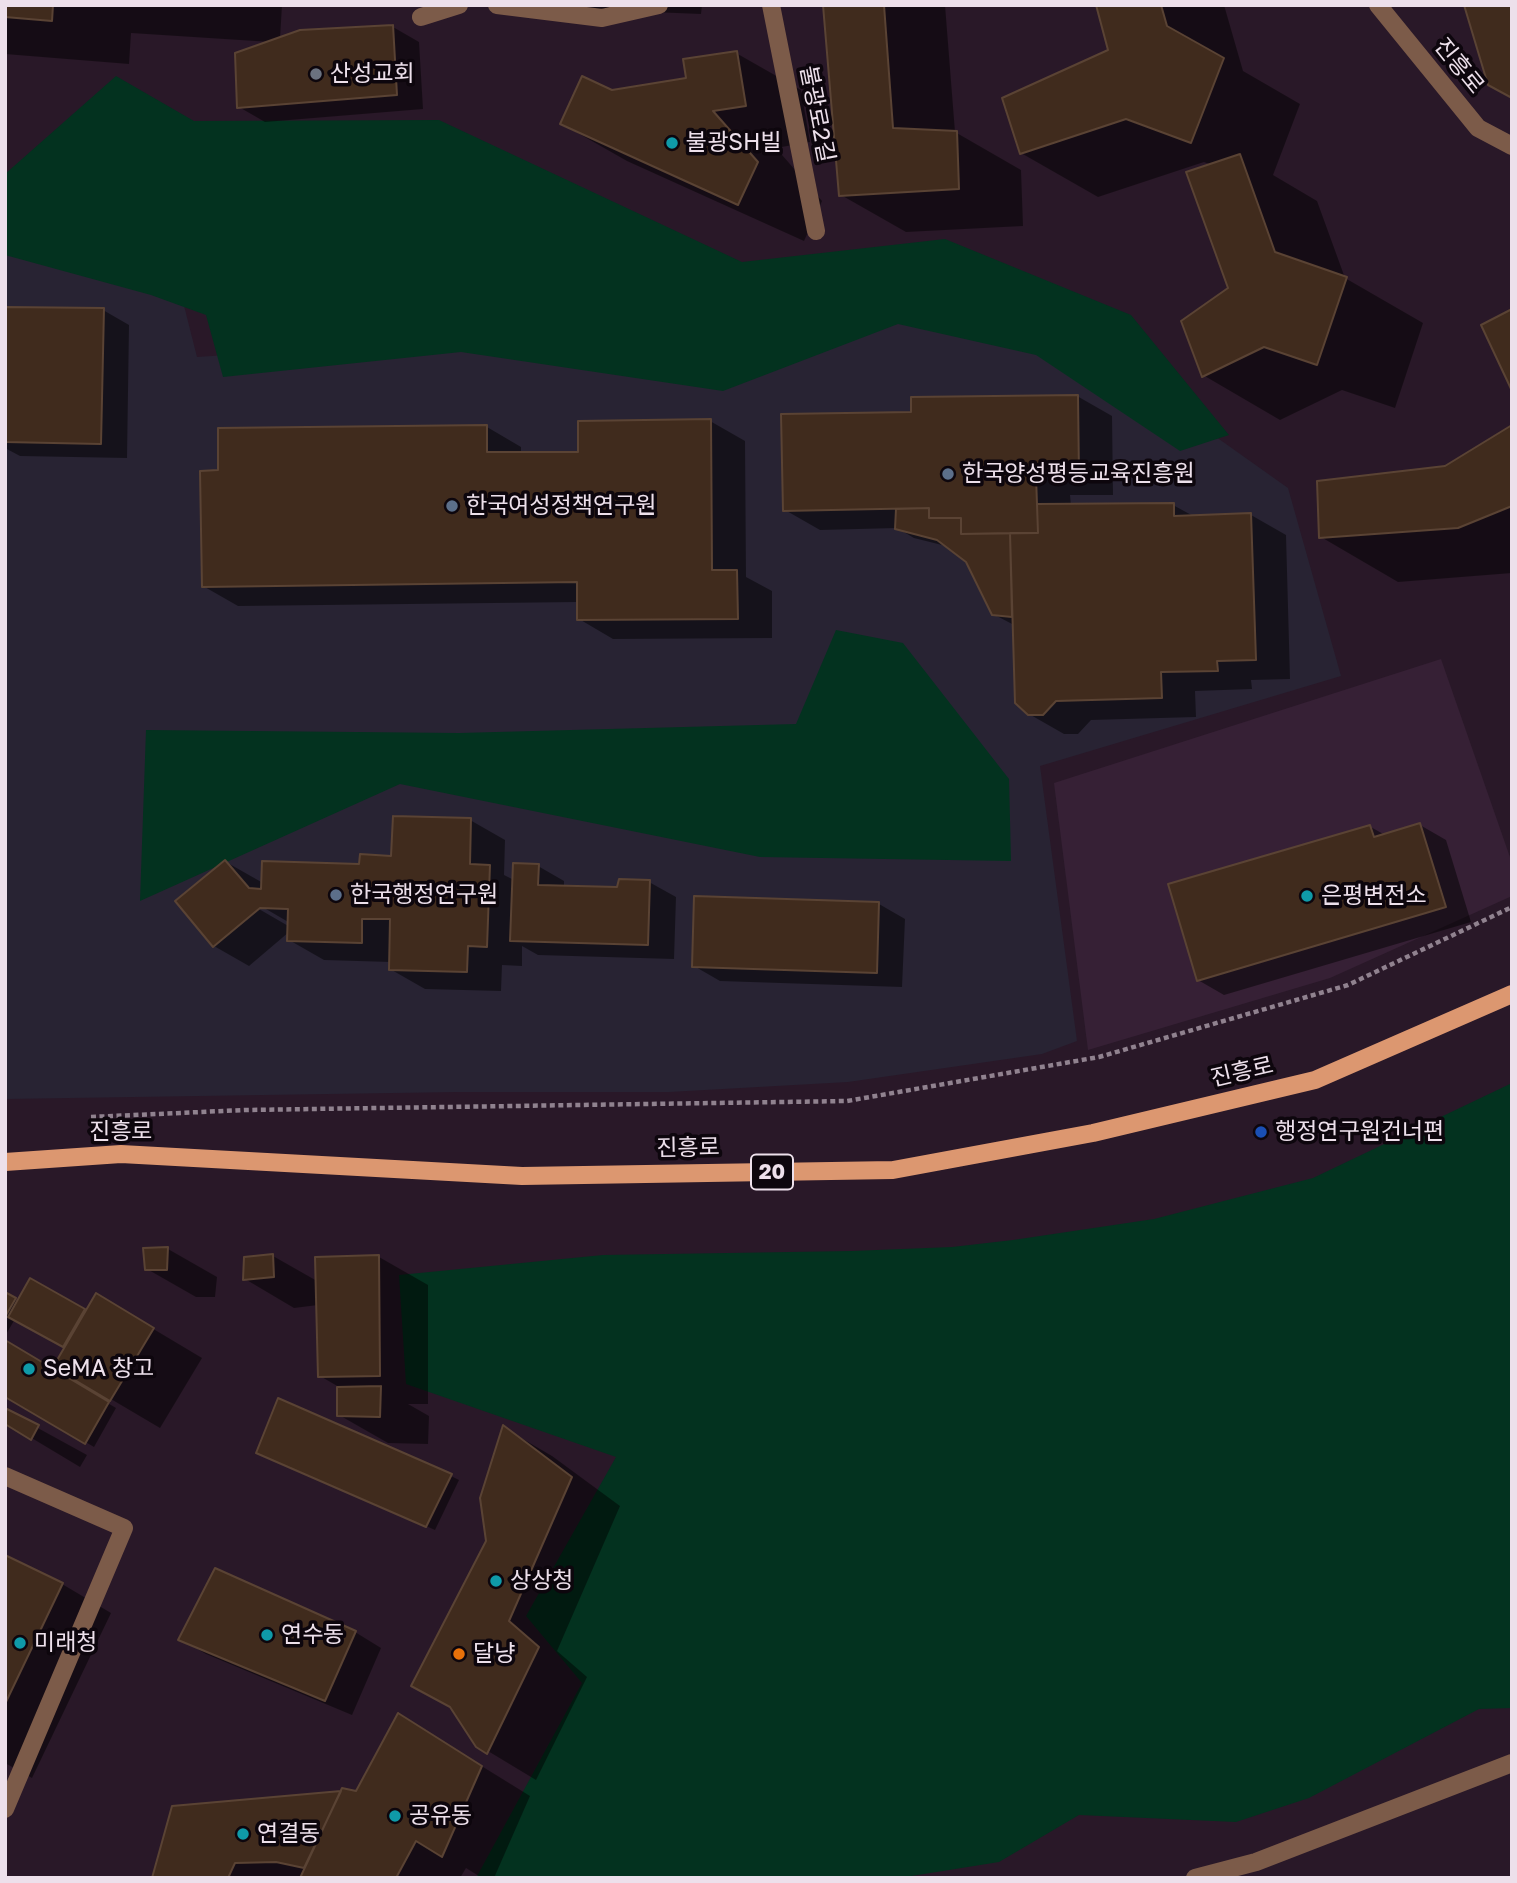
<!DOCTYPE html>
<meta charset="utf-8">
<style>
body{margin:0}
#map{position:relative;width:1517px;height:1883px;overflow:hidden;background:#291828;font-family:"Golos Text",sans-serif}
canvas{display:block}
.frame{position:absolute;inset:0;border:7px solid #ede0eb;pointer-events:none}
</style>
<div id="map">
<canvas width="1517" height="1883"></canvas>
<div class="frame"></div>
</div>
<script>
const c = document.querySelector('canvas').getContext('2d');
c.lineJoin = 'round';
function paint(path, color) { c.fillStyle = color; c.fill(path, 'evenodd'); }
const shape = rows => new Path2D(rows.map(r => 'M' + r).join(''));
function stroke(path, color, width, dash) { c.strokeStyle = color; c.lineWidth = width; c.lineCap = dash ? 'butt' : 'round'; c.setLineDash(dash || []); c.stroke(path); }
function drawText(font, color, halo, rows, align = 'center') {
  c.font = font + ' "Golos Text","Noto Sans KR",sans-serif'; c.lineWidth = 7; c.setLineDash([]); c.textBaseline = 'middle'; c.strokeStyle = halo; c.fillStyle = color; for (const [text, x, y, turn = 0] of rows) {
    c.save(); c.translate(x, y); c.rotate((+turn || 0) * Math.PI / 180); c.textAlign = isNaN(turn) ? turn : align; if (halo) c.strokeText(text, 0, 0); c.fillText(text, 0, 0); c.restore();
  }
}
const commercial = shape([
 [5,224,175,270,197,357,462,339,887,298,1088,346,1288,488,1341,676,1040,766,1077,1041,1042,1054,848,1082,669,1092,458,1092,5,1099]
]);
const built = shape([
 [1441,659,1512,863,1512,896,1330,978,1088,1050,1054,783]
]);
const green = shape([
 [116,76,194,121,439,120,742,262,945,239,1131,315,1229,435,1180,451,1036,355,898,324,723,391,461,352,223,377,206,315,151,295,5,255,5,174],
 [836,630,903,643,1009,779,1011,861,760,857,400,784,140,901,146,730,459,733,796,724],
 [1512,1083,1512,1708,1479,1709,1309,1798,1236,1822,1079,1815,999,1862,899,1878,476,1878,582,1683,526,1616,616,1457,406,1384,399,1275,603,1255,852,1251,952,1247,1013,1240,1154,1219,1313,1178]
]);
const shadow = shape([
 [5,5,282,5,280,39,393,27,419,42,423,109,265,122,239,107,271,42,131,33,129,64,5,54],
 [477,5,702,5,701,14],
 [825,5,945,5,955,132,1021,170,1023,226,906,232,841,195],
 [1097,5,1224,5,1243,71,1300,104,1273,175,1317,201,1345,278,1423,323,1395,408,1342,390,1280,420,1203,375,1230,289,1212,165,1204,162,1098,197,1021,153,1110,51],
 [736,53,801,90,810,142,776,148,822,201,804,241,627,161,562,124,612,92,688,79],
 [5,309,103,310,129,325,127,458,20,456,5,448],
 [1077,396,1112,416,1113,495,1070,495,1071,506,1173,505,1195,517,1251,515,1286,535,1290,679,1251,680,1252,689,1195,691,1196,717,1091,720,1078,734,1064,734,1029,714,1014,625,993,614,967,560,950,547,914,538,897,528,820,530,785,510,913,414],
 [710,421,745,441,746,577,772,591,772,638,613,639,579,619,579,602,238,606,203,586,220,472,219,430,487,427,521,447,521,454,580,453],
 [1512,427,1512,573,1398,582,1321,537,1446,468],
 [470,820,505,840,504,875,514,880,538,866,564,881,564,887,618,889,649,882,676,897,674,959,538,955,522,946,522,966,502,965,501,991,425,989,390,969,391,962,324,960,289,940,289,932,249,966,214,946,226,862,263,883,361,866,393,857],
 [254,902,290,923,290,927,252,905],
 [1420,825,1446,840,1471,922,1224,995,1198,980,1369,826,1385,835],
 [879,904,905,919,902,987,720,981,694,966],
 [168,1249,217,1277,215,1297,196,1297,147,1269],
 [273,1256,317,1281,379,1257,428,1285,428,1404,408,1404,429,1416,428,1444,388,1443,339,1415,339,1387,320,1376,318,1305,294,1308,245,1279],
 [31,1281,87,1312,145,1324,202,1358,160,1428,55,1366,66,1348,15,1319,5,1336,5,1294,19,1302],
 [5,1342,116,1408,94,1447,5,1395],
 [5,1410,87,1455,80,1467,5,1422],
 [504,1428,552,1456,620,1506,557,1651,587,1677,536,1780,478,1745,453,1708,413,1685,422,1665,444,1630,488,1541],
 [266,1456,451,1476,459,1480,435,1530],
 [5,1557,62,1584,111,1613,32,1778,5,1763],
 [355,1632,381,1648,352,1715,206,1654,180,1639],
 [399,1715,530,1796,494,1878,482,1878,466,1868,460,1878,154,1878,357,1793]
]);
const building = shape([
 [5,5,53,5,52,21,5,17,5,5],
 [823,5,884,5,893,128,957,131,959,189,839,196,823,5],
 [1096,5,1161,5,1167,26,1224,58,1191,143,1126,119,1020,154,1002,98,1108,50,1096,5],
 [1464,5,1512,5,1512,98,1488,85,1464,5],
 [393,25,397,95,237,108,235,53,300,30,393,25],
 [737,51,746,106,713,111,758,162,738,205,560,124,582,76,612,90,686,78,683,59,737,51],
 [1240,154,1275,252,1347,277,1317,365,1264,347,1202,377,1181,321,1228,288,1186,172,1240,154],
 [5,307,104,308,101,444,5,442,5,307],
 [1512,309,1512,391,1481,325,1512,309],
 [1078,395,1079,476,1036,476,1038,533,961,534,961,518,929,518,929,508,783,511,781,414,911,412,911,397,1078,395],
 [711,419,712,570,737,570,738,619,577,620,577,582,202,587,200,471,218,470,218,428,487,425,487,452,578,452,578,421,711,419],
 [1512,425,1512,506,1458,528,1319,538,1317,481,1445,466,1512,425],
 [1174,503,1174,516,1251,513,1256,660,1217,661,1218,671,1161,672,1162,698,1056,701,1043,715,1028,715,1015,703,1010,533,1038,533,1037,504,1174,503],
 [929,508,929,518,961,518,961,534,1010,533,1012,617,992,615,966,562,937,540,895,529,896,509,929,508],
 [393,816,471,818,470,864,490,865,487,947,468,946,467,972,389,970,390,919,362,919,362,943,287,941,288,909,260,908,213,947,175,901,225,860,249,888,261,889,262,861,359,864,360,854,391,856,393,816],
 [1420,823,1446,907,1197,981,1168,884,1370,825,1374,837,1420,823],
 [513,863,539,864,538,885,617,887,619,879,650,880,648,945,510,941,513,863],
 [694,896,879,902,877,973,692,967,694,896],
 [168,1247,167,1270,145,1270,143,1248,168,1247],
 [273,1254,274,1277,243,1280,244,1257,273,1254],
 [379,1255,380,1376,318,1377,315,1257,379,1255],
 [30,1278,85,1309,63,1347,8,1317,30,1278],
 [5,1292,16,1298,5,1317,5,1292],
 [96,1293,154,1328,110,1401,53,1367,96,1293],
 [5,1340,109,1402,85,1444,5,1397,5,1340],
 [381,1386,380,1417,337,1416,337,1387,381,1386],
 [278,1398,452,1474,426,1527,256,1453,278,1398],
 [5,1408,39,1425,31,1440,5,1424,5,1408],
 [503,1425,572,1477,509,1621,539,1647,487,1754,476,1747,450,1707,411,1686,486,1541,480,1498,503,1425],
 [5,1555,63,1583,5,1704,5,1555],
 [215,1568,356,1631,325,1701,178,1640,215,1568],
 [398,1713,482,1766,442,1857,416,1841,396,1878,300,1878,342,1788,356,1791,398,1713],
 [341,1791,304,1868,276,1862,235,1863,228,1878,152,1878,172,1806,341,1791]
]);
const path = shape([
 [91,1117,245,1110,847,1101,1099,1057,1348,985,1512,907]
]);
const minor = shape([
 [497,5,602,18,659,5],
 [771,5,816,231],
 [1378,5,1478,128,1512,146],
 [421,17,459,5],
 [5,1476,124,1528,5,1809],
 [1195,1878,1256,1862,1512,1763]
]);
const major = shape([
 [5,1162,121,1154,522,1176,893,1170,1093,1133,1315,1080,1512,994]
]);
const markers = [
 [316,74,7,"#6b7280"],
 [672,143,7,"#0f9aa8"],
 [948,474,7,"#5c6f8a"],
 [452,506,7,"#5c6f8a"],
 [336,895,7,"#5c6f8a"],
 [1307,896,7,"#0f9aa8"],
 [1261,1132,7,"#1a4fb4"],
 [29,1369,7,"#0f9aa8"],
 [496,1581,7,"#0f9aa8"],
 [267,1635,7,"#0f9aa8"],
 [20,1643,7,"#0f9aa8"],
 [459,1654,7,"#e8710a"],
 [395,1816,7,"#0f9aa8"],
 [243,1834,7,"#0f9aa8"]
];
const shields = [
 [772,1172,42]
];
const shieldNames = [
 ["20",772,1172]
];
const streetNames = [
 ["진흥로",1459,66,51],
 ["불광로2길",817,114,79],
 ["진흥로",1242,1072,-13],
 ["진흥로",121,1132],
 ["진흥로",688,1148,-1]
];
const poiNames = [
 ["산성교회",330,74],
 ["불광SH빌",686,143],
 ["한국양성평등교육진흥원",962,474],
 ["한국여성정책연구원",466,506],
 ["한국행정연구원",350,895],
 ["은평변전소",1321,896],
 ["행정연구원건너편",1275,1132],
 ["SeMA 창고",43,1369],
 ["상상청",510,1581],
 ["연수동",281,1635],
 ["미래청",34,1643],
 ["달냥",473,1654],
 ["공유동",409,1816],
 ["연결동",257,1834]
];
paint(commercial, '#282333');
paint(built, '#362035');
paint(green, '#03321f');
paint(shadow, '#0007');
paint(building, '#402b1d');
stroke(building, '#5a4334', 2);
stroke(path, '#90828f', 4.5, [5, 3.5]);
stroke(minor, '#7c5b49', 18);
stroke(major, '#dc9770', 18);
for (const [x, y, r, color] of markers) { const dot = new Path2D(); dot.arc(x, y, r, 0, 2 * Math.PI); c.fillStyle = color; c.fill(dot); stroke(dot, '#0d060d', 2.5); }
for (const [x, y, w] of shields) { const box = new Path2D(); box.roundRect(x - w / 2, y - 17.5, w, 35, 5); c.fillStyle = '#0d060d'; c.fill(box); stroke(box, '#ede0eb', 2); }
drawText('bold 21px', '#ede0eb', null, shieldNames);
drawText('23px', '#ede0eb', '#0d060d', streetNames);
drawText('23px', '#ede0eb', '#0d060d', poiNames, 'left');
</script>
